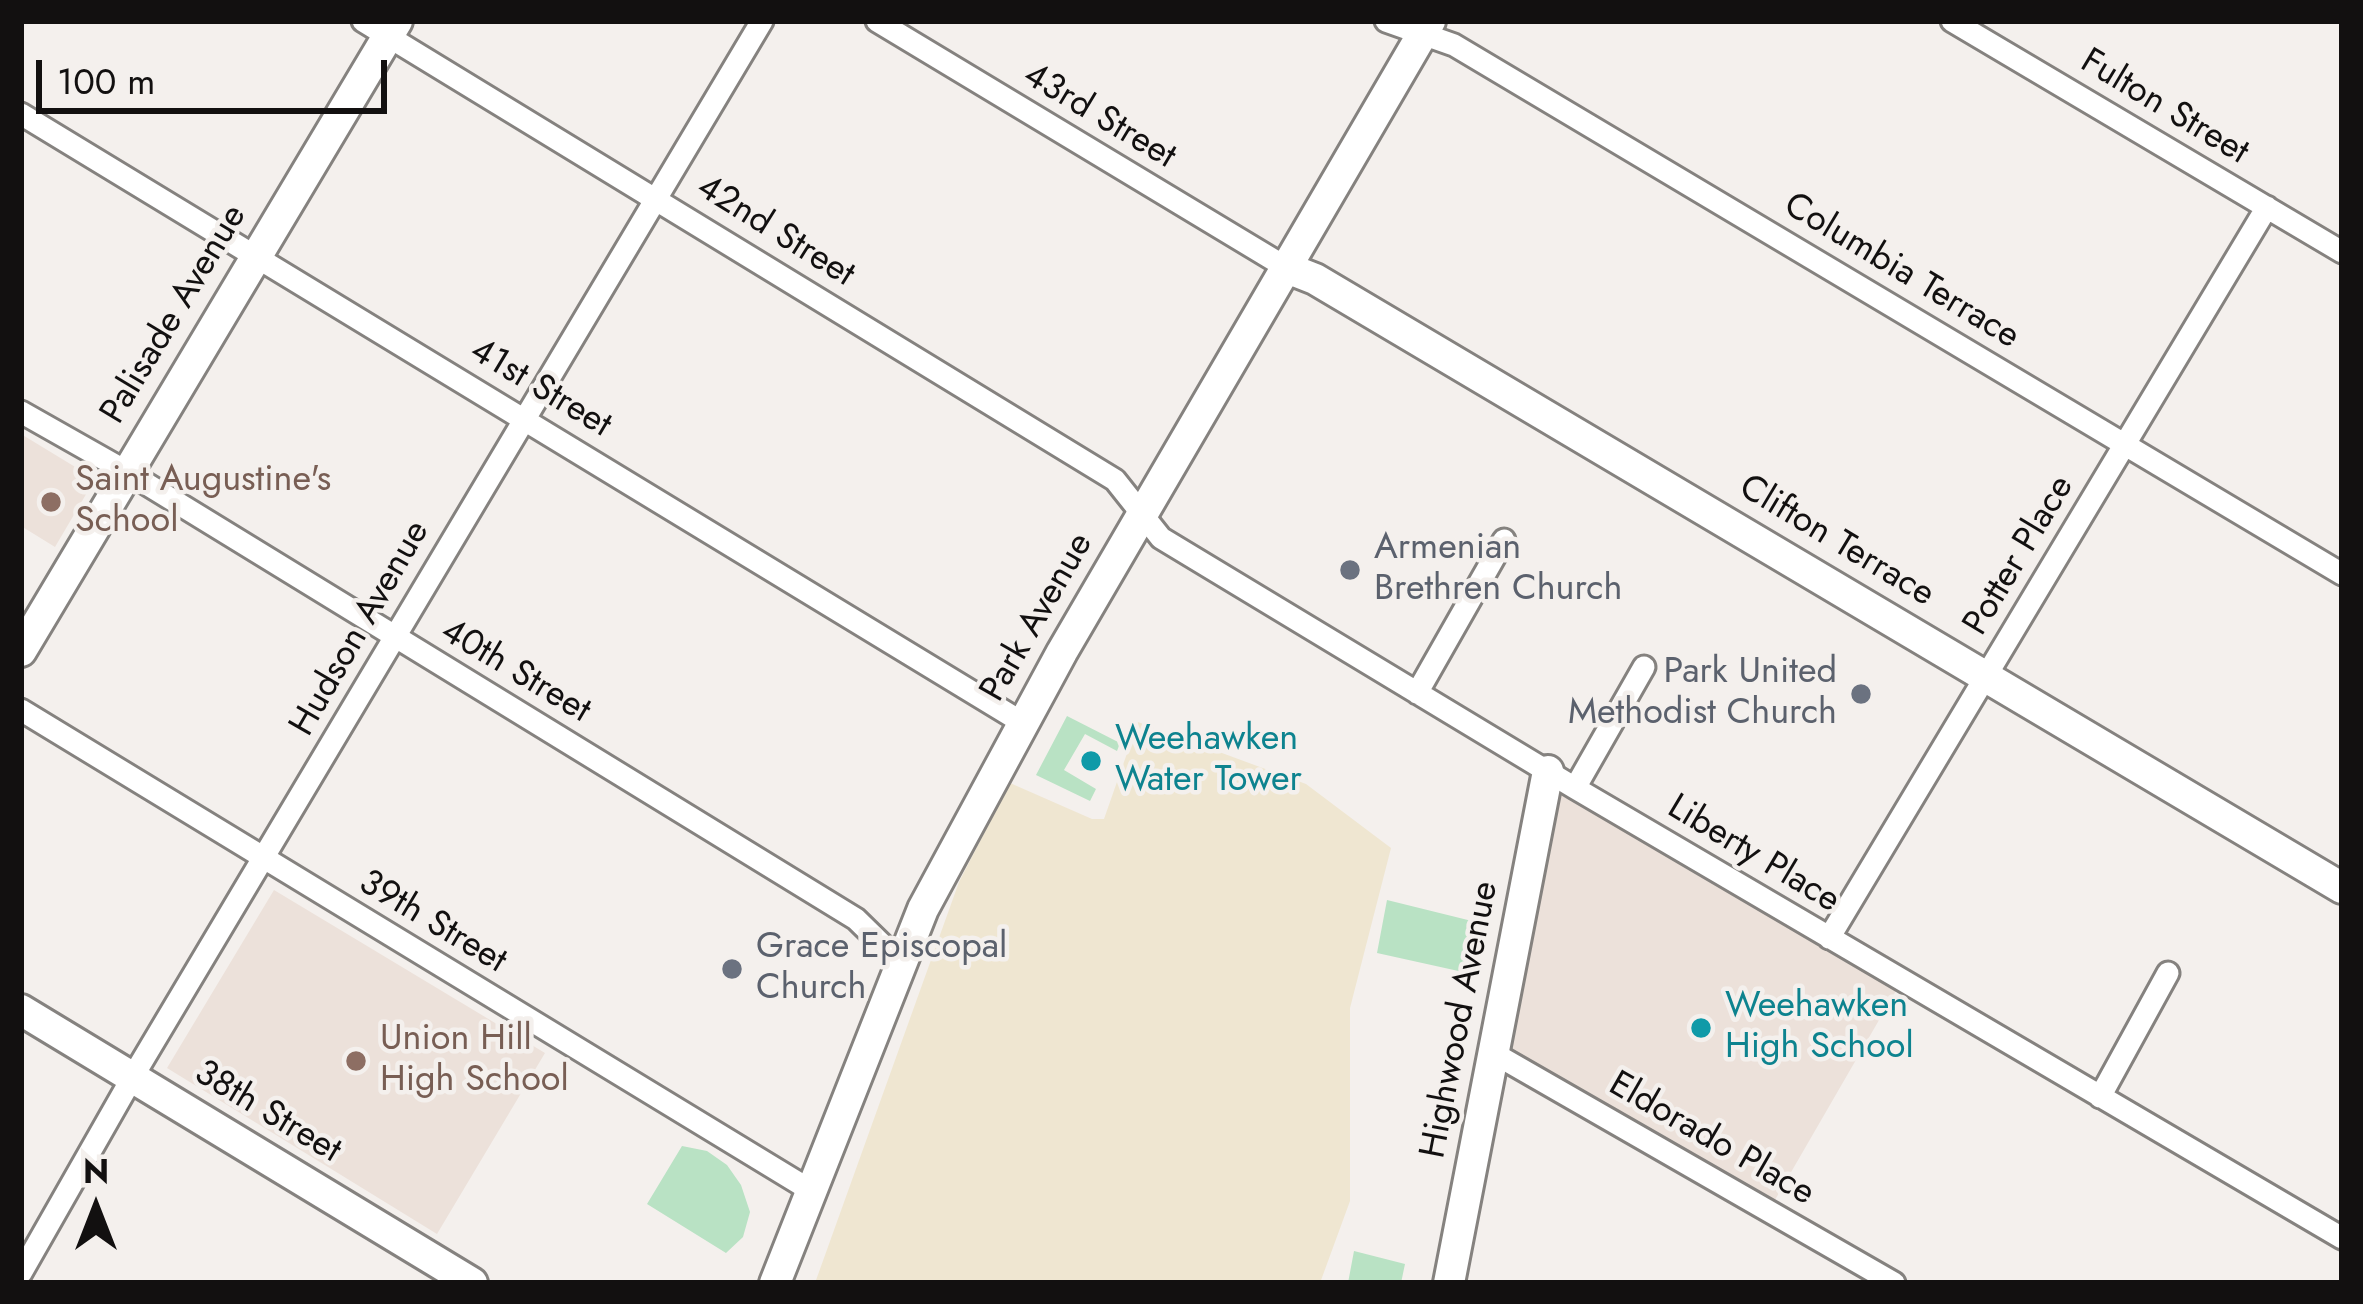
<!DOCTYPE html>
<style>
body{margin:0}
#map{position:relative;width:2363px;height:1304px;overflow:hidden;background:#f4f0ed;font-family:Jost,sans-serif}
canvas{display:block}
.frame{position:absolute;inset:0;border:24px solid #121010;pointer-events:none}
.north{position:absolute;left:36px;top:1148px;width:120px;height:120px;-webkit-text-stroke:9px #f4f0ed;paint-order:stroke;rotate:0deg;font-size:33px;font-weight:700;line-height:48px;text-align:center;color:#121010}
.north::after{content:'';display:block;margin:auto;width:42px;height:54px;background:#121010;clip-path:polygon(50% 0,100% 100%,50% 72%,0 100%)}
.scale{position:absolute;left:36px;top:60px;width:351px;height:54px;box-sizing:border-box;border:6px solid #121010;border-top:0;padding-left:15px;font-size:36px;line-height:42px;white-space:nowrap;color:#121010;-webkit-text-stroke:9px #f4f0ed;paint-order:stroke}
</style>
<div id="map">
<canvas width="2363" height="1304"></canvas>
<div class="frame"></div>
<div class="north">N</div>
<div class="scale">100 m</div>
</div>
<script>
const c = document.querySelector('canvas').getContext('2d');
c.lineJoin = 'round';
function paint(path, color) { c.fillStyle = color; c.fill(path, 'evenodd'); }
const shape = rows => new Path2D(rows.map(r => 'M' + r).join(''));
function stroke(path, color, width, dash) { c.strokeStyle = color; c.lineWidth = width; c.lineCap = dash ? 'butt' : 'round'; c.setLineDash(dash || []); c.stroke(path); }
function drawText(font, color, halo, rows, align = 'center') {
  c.font = font + ' Jost,sans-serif'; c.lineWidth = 9; c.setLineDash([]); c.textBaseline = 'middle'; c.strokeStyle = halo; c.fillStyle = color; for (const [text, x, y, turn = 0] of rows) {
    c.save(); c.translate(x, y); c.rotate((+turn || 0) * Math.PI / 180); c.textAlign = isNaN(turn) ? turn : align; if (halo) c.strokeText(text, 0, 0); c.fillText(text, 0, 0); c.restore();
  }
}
const commercial = shape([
 [1138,722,1306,784,1391,848,1350,1008,1350,1201,1320,1283,815,1283,959,882,1010,783,1092,819,1104,819]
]);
const built = shape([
 [21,434,95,479,55,547,21,526],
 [1560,789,1897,989,1768,1212,1503,1060],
 [274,890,545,1053,437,1234,167,1068]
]);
const green = shape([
 [1067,716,1120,743,1117,751,1085,734,1064,770,1096,789,1090,801,1036,775],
 [1387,900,1480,923,1472,974,1377,953],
 [682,1146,707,1151,727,1165,741,1185,750,1212,743,1237,726,1253,647,1204],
 [1354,1251,1405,1264,1401,1283,1348,1283]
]);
const street = shape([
 [363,21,1115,480,1161,538,1575,788,2342,1238],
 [877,21,1287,268],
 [1386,21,1454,45,2342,574],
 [1952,21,2342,252],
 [21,114,1023,723],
 [21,412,127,472,856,919,902,964],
 [1417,693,1504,540],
 [21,710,810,1190],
 [1575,788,1644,667],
 [1829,938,2267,207],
 [1495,1054,1894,1283],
 [2100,1097,2168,973],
 [21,1273,132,1078,762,21]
]);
const secondary = shape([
 [1287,268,1315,279,2342,888],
 [21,651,397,21],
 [21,1010,472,1283],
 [775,1283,923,909,1062,652,1430,21],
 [1449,1283,1548,771]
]);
const markers = [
 [51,502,12,"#8d6e63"],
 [1350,570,12,"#6b7280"],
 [1861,694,12,"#6b7280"],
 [1091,761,12,"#0f9aa8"],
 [732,969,12,"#6b7280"],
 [1701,1028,12,"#0f9aa8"],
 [356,1061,12,"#8d6e63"]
];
const streetNames = [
 ["Fulton Street",2164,108,31],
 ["43rd Street",1099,117,31],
 ["42nd Street",775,232,32],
 ["Columbia Terrace",1901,272,31],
 ["Palisade Avenue",175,315,-59],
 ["41st Street",540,389,31],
 ["Clifton Terrace",1836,542,31],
 ["Potter Place",2020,556,-59],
 ["Park Avenue",1038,618,-60],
 ["Hudson Avenue",361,629,-60],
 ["40th Street",515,672,31],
 ["Liberty Place",1753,855,31],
 ["39th Street",432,923,31],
 ["Highwood Avenue",1461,1020,-79],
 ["38th Street",267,1113,31],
 ["Eldorado Place",1711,1140,30]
];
const educationNames = [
 ["Saint Augustine's",75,481],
 ["School",75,522],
 ["Union Hill",380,1040],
 ["High School",380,1081]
];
const worshipNames = [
 ["Armenian",1374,549],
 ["Brethren Church",1374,590],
 ["Park United",1837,673,"right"],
 ["Methodist Church",1837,714,"right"],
 ["Grace Episcopal",756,948],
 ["Church",756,989]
];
const cultureNames = [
 ["Weehawken",1115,740],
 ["Water Tower",1115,781],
 ["Weehawken",1725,1007],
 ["High School",1725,1048]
];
paint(commercial, '#efe6d1');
paint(built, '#ece1da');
paint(green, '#b9e2c4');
stroke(street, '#85827f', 27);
stroke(secondary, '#85827f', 36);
stroke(street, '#fff', 21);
stroke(secondary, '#fff', 30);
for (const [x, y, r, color] of markers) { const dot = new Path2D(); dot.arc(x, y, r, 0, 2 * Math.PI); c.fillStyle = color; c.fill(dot); stroke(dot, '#f4f0ed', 4.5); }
drawText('36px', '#121010', '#f4f0ed', streetNames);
drawText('36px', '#785e54', '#f4f0ed', educationNames, 'left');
drawText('36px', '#5b616d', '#f4f0ed', worshipNames, 'left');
drawText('36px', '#0d838f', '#f4f0ed', cultureNames, 'left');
</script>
